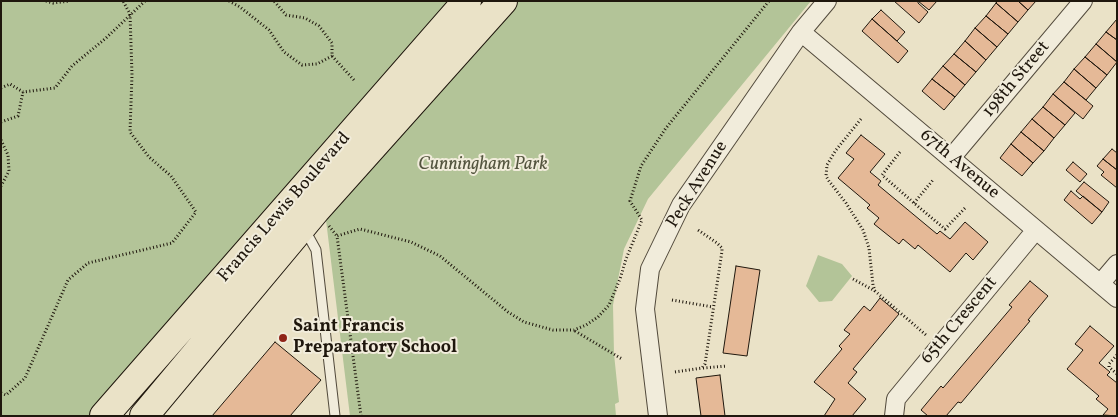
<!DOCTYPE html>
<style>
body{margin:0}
#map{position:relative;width:1118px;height:417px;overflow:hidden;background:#eae2c7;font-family:Vollkorn,serif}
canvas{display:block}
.frame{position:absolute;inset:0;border:2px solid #1f170d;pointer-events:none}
</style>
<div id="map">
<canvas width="1118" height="417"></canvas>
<div class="frame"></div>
</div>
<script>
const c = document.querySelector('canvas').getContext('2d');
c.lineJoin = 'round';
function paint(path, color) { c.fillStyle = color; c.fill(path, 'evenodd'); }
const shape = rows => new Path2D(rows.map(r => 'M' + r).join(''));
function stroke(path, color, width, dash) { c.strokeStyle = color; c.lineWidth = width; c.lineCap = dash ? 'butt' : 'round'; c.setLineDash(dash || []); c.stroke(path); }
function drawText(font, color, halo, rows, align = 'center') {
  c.font = font + ' Vollkorn,serif'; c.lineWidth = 4; c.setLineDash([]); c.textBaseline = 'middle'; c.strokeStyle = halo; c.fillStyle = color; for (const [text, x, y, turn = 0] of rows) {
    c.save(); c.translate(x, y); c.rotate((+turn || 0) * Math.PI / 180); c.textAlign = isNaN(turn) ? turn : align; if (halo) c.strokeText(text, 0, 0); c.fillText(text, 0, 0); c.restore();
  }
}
const green = shape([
 [1,1,811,1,648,199,624,249,613,305,614,354,619,402,615,404,616,416,350,416,318,155,88,416,1,416],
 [818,255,842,264,852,276,832,301,819,302,806,286]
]);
const building = shape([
 [894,1,918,1,918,3,928,12,919,23,894,1],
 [918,1,937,1,929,10,918,1],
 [998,1,1018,1,1028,10,1018,22,996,3,998,1],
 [1018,1,1036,1,1028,10,1018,1],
 [996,3,1018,22,1008,34,986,16,996,3],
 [881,10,905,32,897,41,872,19,881,10],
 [986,16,1008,34,997,47,975,28,986,16],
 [872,19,908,51,898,63,862,31,872,19],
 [1117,19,1117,40,1106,32,1117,19],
 [975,28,997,47,986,60,965,41,975,28],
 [1106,32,1117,40,1117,62,1096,44,1106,32],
 [965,41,986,60,976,72,954,54,965,41],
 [1096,44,1117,62,1107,75,1085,57,1096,44],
 [954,54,976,72,965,85,943,66,954,54],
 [1085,57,1107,75,1096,88,1074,69,1085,57],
 [943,66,965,85,955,97,932,79,943,66],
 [1074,69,1096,88,1086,100,1064,82,1074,69],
 [932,79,955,97,944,110,922,91,932,79],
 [1064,82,1093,106,1083,119,1053,94,1064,82],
 [1053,94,1075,113,1065,125,1043,107,1053,94],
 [1043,107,1065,125,1054,138,1032,119,1043,107],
 [1032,119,1054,138,1044,151,1021,132,1032,119],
 [1021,132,1044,151,1033,163,1011,144,1021,132],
 [861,135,885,154,870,172,881,181,878,185,937,234,940,231,950,239,965,222,988,242,973,260,966,253,950,272,918,245,915,249,903,239,899,244,874,224,879,218,867,208,870,205,838,178,854,159,846,153,861,135],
 [1011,144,1033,163,1022,176,1000,158,1011,144],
 [1112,149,1117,153,1117,170,1103,159,1112,149],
 [1103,159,1117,170,1117,188,1101,175,1104,172,1097,166,1103,159],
 [1073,162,1087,174,1080,182,1066,170,1073,162],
 [1084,182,1109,202,1102,212,1076,191,1084,182],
 [1071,191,1080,199,1083,196,1102,212,1092,224,1064,200,1071,191],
 [736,266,760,270,747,356,723,353,736,266],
 [1030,281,1048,296,1028,320,1030,321,961,403,958,402,946,416,928,416,921,410,941,386,943,388,1012,307,1009,305,1030,281],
 [880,298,899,314,853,369,857,372,848,383,866,399,852,416,824,416,835,399,814,382,842,349,839,346,850,334,844,330,864,306,870,311,880,298],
 [1090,326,1114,346,1099,363,1110,372,1107,375,1117,383,1117,416,1103,415,1108,409,1096,399,1099,396,1067,369,1083,350,1075,344,1090,326],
 [275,342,321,380,290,416,212,416,275,342],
 [720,375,725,416,701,416,696,378,720,375]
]);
const path = shape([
 [46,1,53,3,70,1],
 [229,1,240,7,269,30,284,52,302,65,317,64,332,56,332,43,319,26,305,18,286,15,274,1],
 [332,56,354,80],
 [1,88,10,84,23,92,55,88,72,66,106,38,145,1],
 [861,119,836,150,827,165,826,176,829,181,846,203,863,230,869,248,873,285,875,291,926,335],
 [1,122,18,116,23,92],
 [1,140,8,155,9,171,1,186],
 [900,152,882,175,914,203,945,229,966,207],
 [914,203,933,180],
 [329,226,337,236],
 [853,279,875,291],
 [672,300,713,307],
 [575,331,622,359],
 [1117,355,1109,364,1109,367,1117,374],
 [703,368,727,366],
 [675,372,702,368,705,364,722,251,722,248,717,243,698,230],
 [1,393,6,395,25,378,68,280,88,263,172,243,196,212,171,176,149,157,130,132,132,75,130,14,123,1],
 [361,416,337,236,360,229,411,242,440,256,508,312,524,322,553,330,574,330,586,325,598,317,609,305,620,279,626,259,642,220,630,201,641,166,666,128,769,1]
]);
const lane = shape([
 [305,230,316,250,335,416]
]);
const street = shape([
 [801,32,1117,298],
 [951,158,1083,1],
 [1100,284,1117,264],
 [658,416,645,309,650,269,681,205,801,32,827,1],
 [894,416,896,399,1035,231]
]);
const primary = shape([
 [104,416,467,1],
 [144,416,316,210,503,1]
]);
const markers = [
 [283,338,5,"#8f2418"]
];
const streetNames = [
 ["198th Street",1017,80,-50],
 ["67th Avenue",959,165,40],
 ["Peck Avenue",698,185,-58],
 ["Francis Lewis Boulevard",285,208,-49],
 ["65th Crescent",960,321,-50]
];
const parkNames = [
 ["Cunningham Park",483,166]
];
const poiNames = [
 ["Saint Francis",293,328],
 ["Preparatory School",293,349]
];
paint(green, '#b3c498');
paint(building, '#e5b997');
stroke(building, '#1f170d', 1);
stroke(lane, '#524a3c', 11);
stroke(street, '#524a3c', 20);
stroke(primary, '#1f170d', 30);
stroke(path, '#1f170d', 3, [1, 2.5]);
stroke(lane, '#f1ecdb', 9);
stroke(street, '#f1ecdb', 18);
stroke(primary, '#eae2c7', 28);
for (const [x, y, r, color] of markers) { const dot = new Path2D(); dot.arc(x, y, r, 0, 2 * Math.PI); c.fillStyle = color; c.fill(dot); stroke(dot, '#f1ecdb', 2); }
drawText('18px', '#1f170d', '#f1ecdb', streetNames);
drawText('italic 18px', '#53543e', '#f1ecdb', parkNames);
drawText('bold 18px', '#1f170d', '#f1ecdb', poiNames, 'left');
</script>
